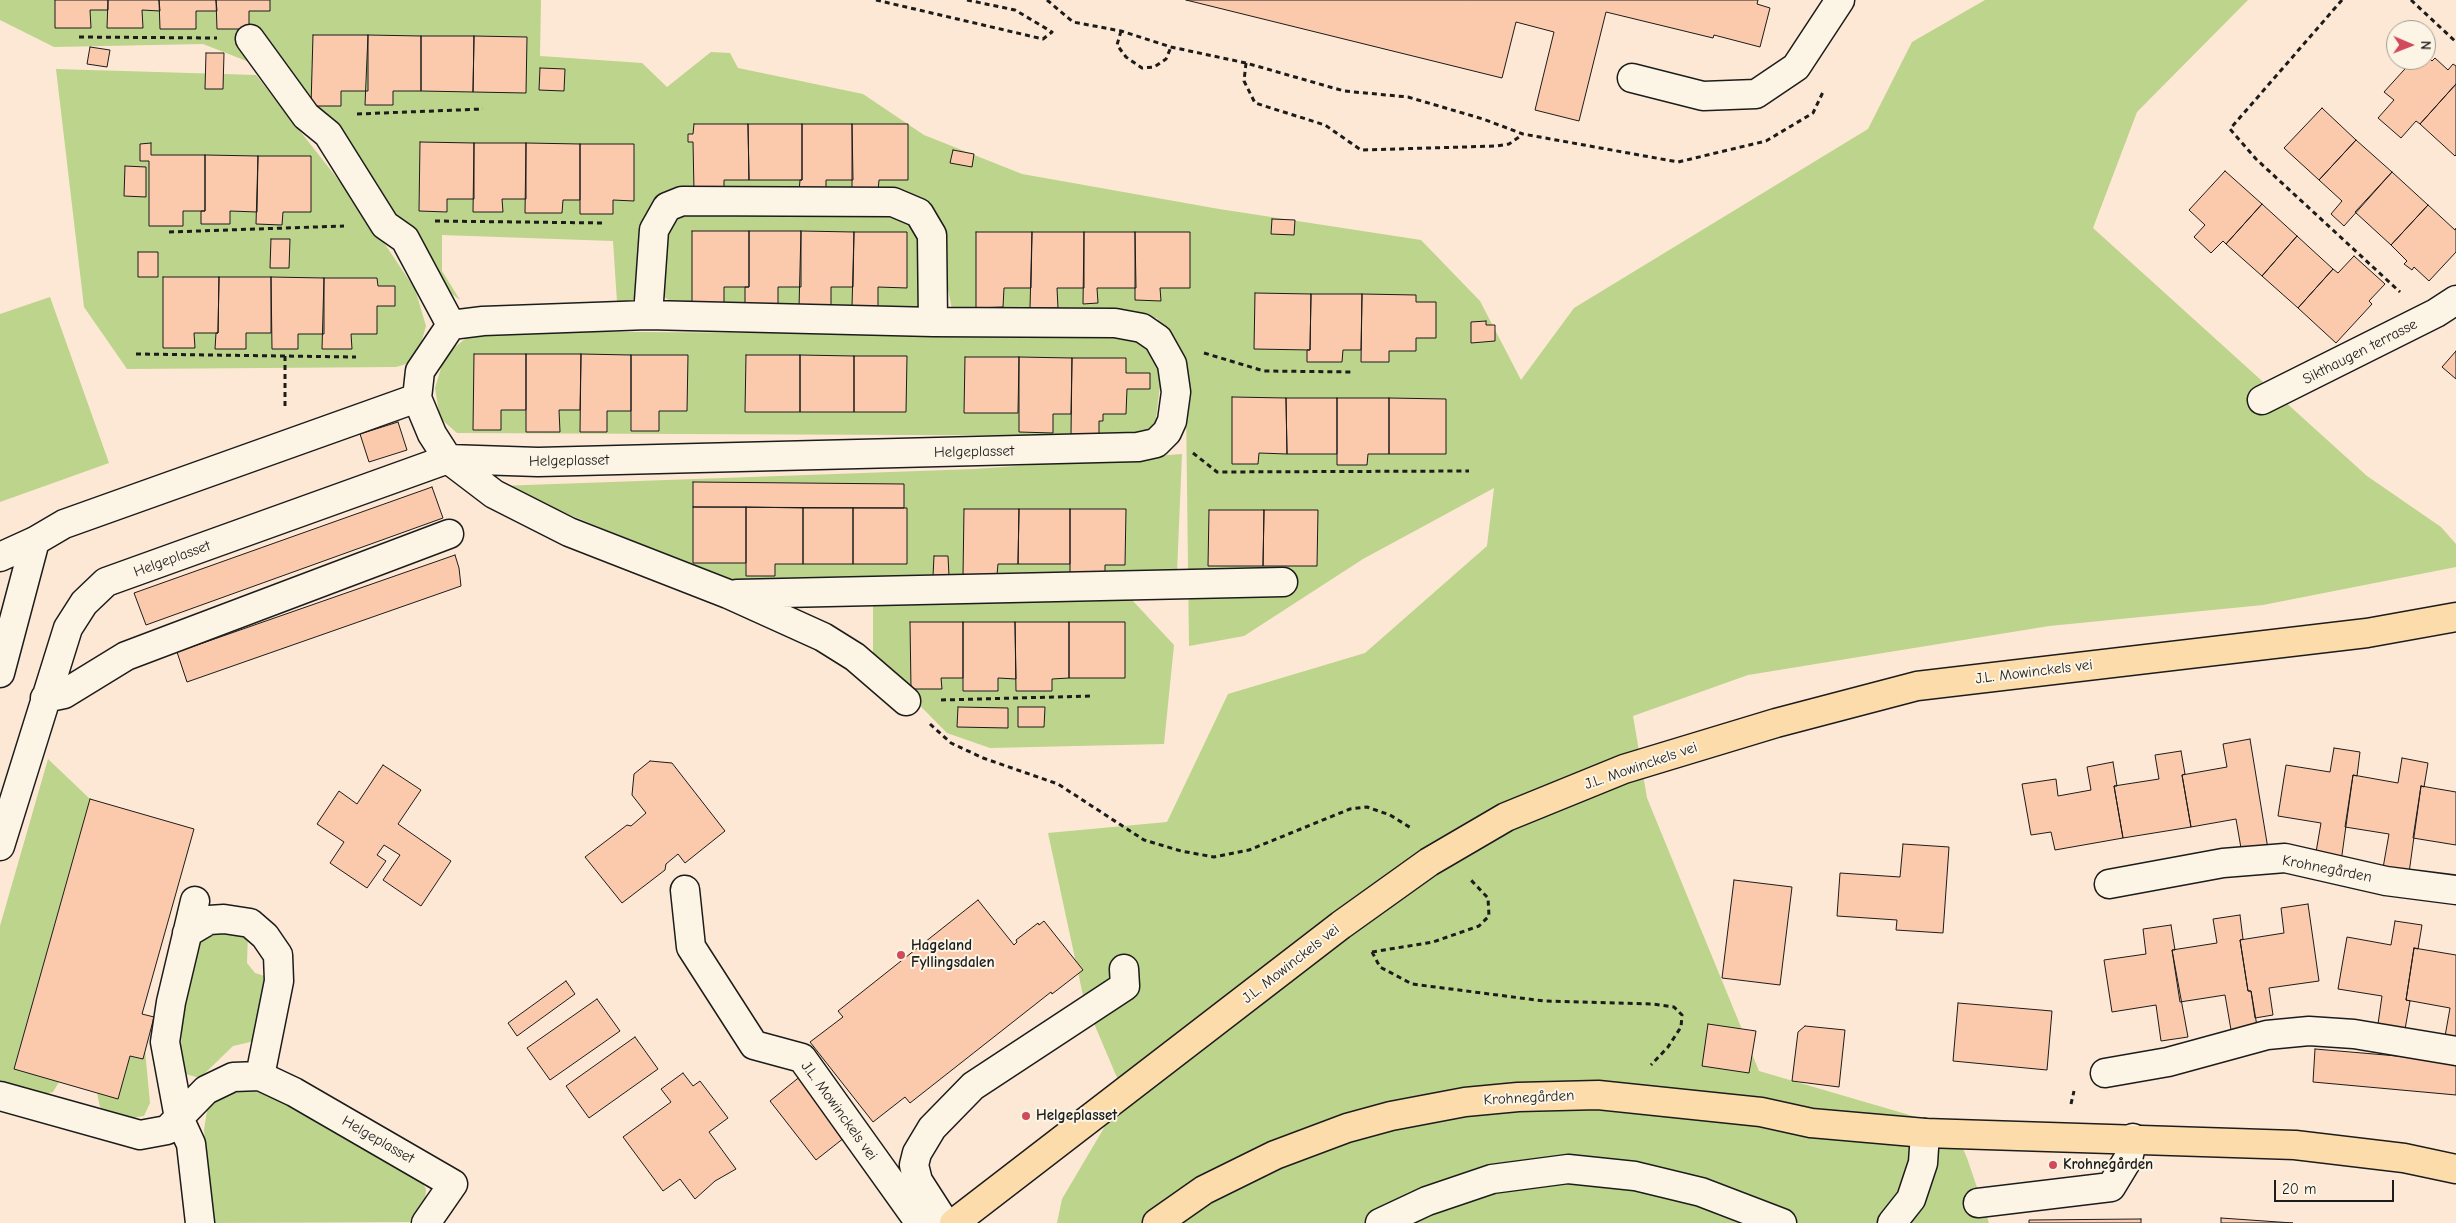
<!DOCTYPE html>
<meta charset="utf-8">
<style>
body{margin:0}
#map{position:relative;width:2456px;height:1223px;overflow:hidden;background:#fce8d4;font-family:"Comic Neue",sans-serif}
canvas{display:block}
.north{position:absolute;left:2386px;top:20px;width:50px;height:50px;box-sizing:border-box;background:#fcf5e5;border:1px solid #a29e95;border-radius:50%;rotate:91deg;font-size:14px;font-weight:700;line-height:20px;text-align:center;color:#1c1c1c}
.north::after{content:'';display:block;margin:auto;width:18px;height:22px;background:#d1495b;clip-path:polygon(50% 0,100% 100%,50% 72%,0 100%)}
.scale{position:absolute;left:2274px;top:1180px;width:120px;height:22px;box-sizing:border-box;border:2px solid #1c1c1c;border-top:0;padding-left:6px;font-size:15px;line-height:18px;white-space:nowrap;color:#1c1c1c;-webkit-text-stroke:4px #fcf5e5;paint-order:stroke}
</style>
<div id="map">
<canvas width="2456" height="1223"></canvas>
<div class="north">N</div>
<div class="scale">20 m</div>
</div>
<script>
const c = document.querySelector('canvas').getContext('2d');
c.lineJoin = 'round';
function paint(path, color) { c.fillStyle = color; c.fill(path, 'evenodd'); }
const shape = rows => new Path2D(rows.map(r => 'M' + r).join(''));
function stroke(path, color, width, dash) { c.strokeStyle = color; c.lineWidth = width; c.lineCap = dash ? 'butt' : 'round'; c.setLineDash(dash || []); c.stroke(path); }
function drawText(font, color, halo, rows, align = 'center') {
  c.font = font + ' "Comic Neue",sans-serif'; c.lineWidth = 4; c.setLineDash([]); c.textBaseline = 'middle'; c.strokeStyle = halo; c.fillStyle = color; for (const [text, x, y, turn = 0] of rows) {
    c.save(); c.translate(x, y); c.rotate((+turn || 0) * Math.PI / 180); c.textAlign = isNaN(turn) ? turn : align; if (halo) c.strokeText(text, 0, 0); c.fillText(text, 0, 0); c.restore();
  }
}
const green = shape([
 [0,0,541,0,540,56,642,63,667,87,711,52,730,53,738,68,863,94,924,135,1022,174,1219,209,1421,240,1480,301,1521,380,1574,308,1868,129,1912,42,1985,0,2248,0,2137,112,2093,228,2367,476,2441,527,2456,544,2456,567,2263,605,2049,626,1748,675,1633,716,1647,798,1759,1071,1954,1128,1967,1158,1989,1223,1057,1223,1062,1199,1124,1094,1084,1000,1048,833,1167,822,1228,694,1365,653,1487,546,1494,488,1363,559,1244,636,1189,646,1186,406,1174,353,1157,318,952,309,931,208,663,193,645,214,638,293,627,308,590,305,617,302,613,241,442,235,442,271,460,300,441,286,285,76,203,44,54,47,0,20],
 [56,69,256,75,362,210,415,289,426,326,416,361,396,367,127,369,84,307],
 [699,209,891,215,913,226,922,243,923,316,684,309,664,297,659,282,664,236,677,220],
 [50,297,109,463,0,502,0,314],
 [475,331,1122,335,1143,345,1157,365,1160,386,1155,426,1141,436,457,433,440,418,435,388,445,355],
 [1182,454,1177,572,734,582,499,486,975,469],
 [873,598,1132,600,1174,645,1164,744,990,748,947,733,873,658],
 [48,759,90,799,14,1069,59,1082,53,1092,38,1096,0,1082,0,926],
 [205,931,248,932,247,963,255,973,271,978,263,1039,233,1046,200,1078,185,1074,180,1060,182,1027,179,1010,192,944],
 [145,1050,150,1103,144,1116,126,1119,112,1115,100,1107,97,1093,118,1099,130,1056,143,1059],
 [263,1087,420,1179,426,1189,425,1203,412,1222,212,1223,204,1130,207,1111,218,1099,239,1090]
]);
const building = shape([
 [55,0,108,0,108,10,90,10,91,28,55,28,55,0],
 [108,0,159,0,160,11,142,10,143,28,107,28,108,0],
 [159,0,216,0,217,11,196,11,196,29,160,29,159,0],
 [216,0,270,0,270,11,249,11,249,29,217,29,216,0],
 [1186,0,1758,0,1757,4,1770,8,1760,47,1714,35,1713,38,1606,12,1579,121,1535,110,1554,32,1516,22,1502,78,1186,0],
 [313,35,368,35,368,91,341,91,341,106,311,106,313,35],
 [368,35,421,36,421,91,393,91,393,105,365,105,368,35],
 [421,36,474,36,473,92,421,91,421,36],
 [474,36,527,37,526,93,473,92,474,36],
 [90,47,110,50,107,67,87,64,90,47],
 [206,53,224,53,223,89,205,89,206,53],
 [2426,55,2432,61,2435,58,2448,70,2453,64,2456,66,2456,84,2420,124,2416,121,2401,138,2378,118,2394,100,2384,92,2413,60,2426,60,2426,55],
 [540,68,565,69,564,91,539,90,540,68],
 [2456,84,2456,155,2455,156,2420,124,2456,84],
 [2322,108,2356,140,2319,180,2284,148,2322,108],
 [694,124,748,124,749,180,724,180,724,191,694,191,693,142,688,142,688,134,693,134,694,124],
 [748,124,802,124,802,180,749,180,748,124],
 [802,124,852,124,853,180,826,180,826,192,799,192,800,180,802,180,802,124],
 [852,124,908,124,908,180,879,180,878,191,852,191,852,124],
 [2356,140,2392,172,2344,226,2331,214,2342,201,2319,180,2356,140],
 [420,142,474,143,474,199,447,199,447,212,419,211,420,142],
 [151,143,151,155,205,155,205,211,183,211,183,226,149,226,149,161,140,161,140,144,151,143],
 [474,143,526,143,526,199,502,199,503,212,473,212,474,143],
 [526,143,580,144,580,200,563,200,562,213,525,213,526,143],
 [580,144,634,144,634,201,613,200,613,214,580,214,580,144],
 [953,150,974,154,972,167,950,163,953,150],
 [205,155,258,156,257,212,230,211,230,224,201,224,201,211,205,211,205,155],
 [258,156,311,156,311,212,283,212,282,225,256,224,258,156],
 [125,166,146,167,146,197,124,196,125,166],
 [2225,171,2262,204,2226,244,2223,241,2211,253,2194,237,2205,225,2189,210,2225,171],
 [2392,172,2428,205,2391,245,2355,212,2392,172],
 [2262,204,2297,236,2262,276,2226,244,2262,204],
 [2428,205,2455,230,2456,228,2456,252,2429,281,2414,267,2412,270,2404,264,2407,261,2391,245,2428,205],
 [1272,219,1295,220,1294,235,1271,234,1272,219],
 [692,231,749,231,749,287,724,287,724,307,692,307,692,231],
 [749,231,801,231,801,287,778,287,778,308,745,308,745,287,749,287,749,231],
 [801,231,854,232,853,287,831,287,831,308,799,308,801,231],
 [854,232,907,232,907,288,878,287,878,308,852,307,854,232],
 [976,232,1032,232,1031,288,1004,288,1003,307,976,308,976,232],
 [1032,232,1084,232,1084,288,1057,288,1058,308,1030,308,1032,232],
 [1084,232,1135,232,1136,288,1097,288,1098,303,1083,304,1084,232],
 [1135,232,1190,232,1190,288,1160,288,1161,301,1135,300,1135,232],
 [2297,236,2333,269,2298,308,2262,276,2297,236],
 [271,239,290,239,289,268,270,268,271,239],
 [138,252,158,252,158,277,138,277,138,252],
 [2354,256,2385,284,2369,301,2372,304,2336,343,2298,308,2333,269,2338,273,2354,256],
 [163,277,219,277,218,333,194,333,195,348,163,348,163,277],
 [219,277,271,277,271,333,246,333,246,349,215,349,216,333,218,333,219,277],
 [271,277,324,278,324,334,298,334,298,349,272,349,271,277],
 [324,278,377,278,378,286,395,286,395,306,377,306,377,334,351,334,352,349,322,349,324,278],
 [1255,293,1311,294,1310,350,1254,349,1255,293],
 [1311,294,1362,294,1361,350,1343,350,1342,362,1307,362,1307,350,1310,350,1311,294],
 [1362,294,1416,295,1416,302,1436,302,1436,338,1416,338,1416,351,1389,351,1389,362,1361,362,1362,294],
 [1486,321,1486,325,1495,325,1495,341,1471,343,1471,322,1486,321],
 [2456,351,2456,379,2442,367,2456,351],
 [474,354,526,354,526,410,501,410,501,430,473,430,474,354],
 [526,354,581,354,580,410,559,410,560,432,526,432,526,354],
 [581,354,631,355,631,411,607,411,607,432,580,432,581,354],
 [631,355,688,355,687,411,659,411,659,431,631,431,631,355],
 [746,355,800,355,800,412,745,412,746,355],
 [800,355,854,356,854,412,800,412,800,355],
 [854,356,907,356,906,412,854,412,854,356],
 [965,357,1019,357,1018,413,964,413,965,357],
 [1019,357,1072,358,1071,414,1053,414,1053,433,1019,432,1019,357],
 [1072,358,1126,358,1126,373,1150,373,1150,389,1127,389,1126,414,1103,414,1103,421,1099,421,1099,434,1071,434,1072,358],
 [1232,397,1286,398,1287,454,1259,453,1258,464,1232,464,1232,397],
 [1286,398,1337,398,1337,454,1287,454,1286,398],
 [1337,398,1389,398,1389,454,1368,454,1367,465,1337,465,1337,398],
 [1389,398,1446,399,1446,454,1389,454,1389,398],
 [398,422,407,450,369,462,360,434,398,422],
 [693,482,904,484,904,508,693,507,693,482],
 [432,487,443,518,146,625,134,593,432,487],
 [693,507,746,507,746,563,693,563,693,507],
 [746,507,803,508,803,564,775,564,775,576,746,576,746,507],
 [803,508,853,508,853,564,803,564,803,508],
 [853,508,907,508,907,564,853,564,853,508],
 [964,509,1019,509,1018,564,998,564,997,575,963,576,964,509],
 [1019,509,1070,509,1070,564,1018,564,1019,509],
 [1070,509,1126,509,1125,565,1105,565,1105,576,1070,576,1070,509],
 [1209,510,1264,510,1263,566,1208,566,1209,510],
 [1264,510,1318,510,1317,566,1263,566,1264,510],
 [455,555,459,568,461,586,187,682,177,652,455,555],
 [934,556,948,556,949,576,933,576,934,556],
 [910,622,963,622,963,678,941,678,942,689,911,689,910,622],
 [963,622,1015,622,1016,679,998,678,998,691,963,691,963,622],
 [1015,622,1069,622,1069,678,1052,679,1052,691,1016,691,1015,622],
 [1069,622,1125,622,1125,678,1069,678,1069,622],
 [958,707,1008,708,1008,728,957,727,958,707],
 [1018,707,1045,707,1044,727,1018,727,1018,707],
 [2250,739,2268,849,2242,854,2236,819,2191,827,2182,775,2227,767,2223,744,2250,739],
 [2334,748,2360,752,2357,776,2353,775,2341,862,2315,858,2321,823,2278,816,2286,765,2330,772,2334,748],
 [2181,751,2185,774,2182,775,2191,827,2123,838,2114,786,2159,779,2155,755,2181,751],
 [2402,758,2428,763,2424,787,2421,786,2409,873,2383,868,2389,834,2345,827,2353,775,2398,783,2402,758],
 [650,761,672,763,725,831,685,863,678,854,666,864,665,870,622,903,585,857,627,825,631,826,646,813,632,795,634,774,650,761],
 [2113,762,2117,786,2114,786,2123,838,2055,850,2051,832,2031,835,2022,784,2056,779,2058,796,2091,790,2087,767,2113,762],
 [383,765,421,790,398,824,451,861,421,906,383,880,400,855,384,845,377,855,386,861,367,888,330,863,344,842,317,824,339,791,357,804,383,765],
 [2421,786,2456,792,2456,845,2413,838,2421,786],
 [90,799,194,829,142,1014,154,1017,143,1059,130,1056,118,1099,14,1069,90,799],
 [1903,844,1949,847,1943,933,1896,930,1897,920,1837,916,1840,873,1900,877,1903,844],
 [1734,880,1792,887,1780,985,1722,978,1734,880],
 [978,900,1014,945,1017,942,1016,940,1038,923,1039,925,1044,921,1083,970,1052,994,1051,992,910,1103,905,1097,873,1122,810,1042,843,1017,838,1011,978,900],
 [2308,904,2319,981,2269,988,2273,1015,2255,1018,2251,991,2248,991,2240,940,2284,933,2281,908,2308,904],
 [2240,915,2243,939,2240,940,2248,991,2251,991,2257,1026,2231,1030,2225,995,2180,1002,2172,950,2217,943,2213,919,2240,915],
 [2395,921,2422,925,2418,949,2414,948,2406,1000,2410,1001,2404,1035,2377,1031,2382,996,2338,989,2347,937,2391,945,2395,921],
 [2171,925,2175,950,2172,950,2188,1037,2161,1041,2156,1005,2112,1012,2104,960,2146,954,2143,929,2171,925],
 [2414,948,2456,955,2456,1044,2444,1042,2450,1008,2406,1000,2414,948],
 [566,981,575,994,517,1036,508,1023,566,981],
 [597,999,620,1031,550,1080,527,1048,597,999],
 [1958,1003,2052,1011,2047,1070,1953,1061,1958,1003],
 [1708,1024,1756,1031,1749,1073,1702,1066,1708,1024],
 [1805,1026,1845,1030,1839,1087,1792,1081,1798,1032,1805,1026],
 [635,1037,658,1069,589,1118,566,1086,635,1037],
 [2315,1049,2456,1061,2456,1095,2313,1082,2315,1049],
 [683,1073,693,1086,700,1081,728,1118,709,1132,736,1169,715,1181,695,1199,680,1179,663,1191,623,1137,671,1102,661,1089,683,1073],
 [802,1075,849,1134,816,1160,770,1101,802,1075],
 [2221,1218,2293,1223,2221,1223,2221,1218],
 [2141,1219,2141,1223,2029,1223,2029,1220,2141,1219]
]);
const path = shape([
 [876,0,1043,39,1052,32,1015,10,967,0],
 [1047,0,1073,22,1121,31,1171,47,1246,63,1344,91,1408,97,1483,119,1523,134,1678,162,1766,141,1813,113,1823,92],
 [2342,0,2230,129,2256,159,2400,292],
 [2411,0,2456,42],
 [1121,31,1117,45,1126,57,1142,68,1154,67,1166,59,1171,47],
 [79,37,217,38],
 [1246,63,1244,81,1255,103,1325,125,1361,150,1497,146,1509,144,1522,135],
 [357,114,483,109],
 [435,221,605,223],
 [169,232,344,226],
 [1204,353,1264,371,1354,372],
 [136,354,356,357],
 [285,356,285,407],
 [1193,453,1217,472,1469,471],
 [941,700,1092,696],
 [930,724,951,743,983,758,1058,784,1144,840,1181,851,1214,857,1249,850,1350,809,1367,807,1390,815,1411,828],
 [1372,952,1380,967,1412,984,1544,1001,1653,1004,1674,1007,1682,1015,1681,1027,1668,1047,1651,1065],
 [1372,952,1433,942,1479,926,1489,916,1488,898,1470,879],
 [2071,1104,2074,1091]
]);
const minor = shape([
 [250,39,306,116,328,134,385,225,405,239,451,325],
 [1632,78,1703,96,1756,94,1796,67,1840,0],
 [648,315,654,230,667,207,682,201,893,202,919,213,932,235,933,322],
 [2262,400,2436,313,2456,300],
 [0,557,35,541,64,524,417,398],
 [737,594,1283,582],
 [0,673,35,541],
 [45,698,64,694,126,656,449,534],
 [0,846,68,628,84,603,106,582,448,459,538,462,1138,447,1156,443,1167,432,1172,421,1176,392,1172,364,1158,339,1142,328,1115,323,933,322,648,315,483,321,451,325,420,371,417,398,432,434,448,459,494,494,569,532,728,594,823,637,855,657,906,701],
 [2109,884,2223,863,2285,858,2386,881,2456,890],
 [685,890,691,947,754,1045,802,1058,920,1223],
 [195,901,171,1002,165,1042,179,1118,191,1144,200,1223],
 [187,933,209,920,224,919,250,923,265,936,278,955,279,981,260,1076],
 [2105,1073,2168,1062,2267,1035,2309,1031,2354,1034,2456,1051],
 [0,1096,140,1135,167,1130,206,1090,233,1077,260,1076,294,1092,453,1184,426,1223],
 [1978,1203,2111,1187,2128,1159,2133,1138],
 [945,1223,918,1181,914,1165,917,1153,932,1128,973,1086,1125,986,1124,969],
 [1380,1223,1427,1201,1492,1179,1568,1169,1635,1176,1701,1192,1782,1223],
 [1892,1223,1911,1199,1923,1163,1925,1133]
]);
const major = shape([
 [954,1223,1341,925,1429,862,1506,817,1624,769,1776,723,1917,686,2367,633,2456,617],
 [1157,1223,1204,1190,1275,1155,1347,1128,1391,1116,1465,1102,1518,1097,1598,1095,1761,1112,1811,1123,1925,1133,2295,1145,2404,1158,2456,1169]
]);
const markers = [
 [901,955,5,"#d1495b"],
 [1026,1116,5,"#d1495b"],
 [2053,1165,5,"#d1495b"]
];
const streetNames = [
 ["Sikthaugen terrasse",2360,352,-27],
 ["Helgeplasset",974,452,-1],
 ["Helgeplasset",569,461,-1],
 ["Helgeplasset",172,559,-20],
 ["J.L. Mowinckels vei",2034,672,-7],
 ["J.L. Mowinckels vei",1641,766,-19],
 ["Krohnegården",2327,869,11],
 ["J.L. Mowinckels vei",1291,964,-38],
 ["Krohnegården",1529,1098,-3],
 ["J.L. Mowinckels vei",839,1111,54],
 ["Helgeplasset",378,1140,30]
];
const poiNames = [
 ["Hageland",911,946],
 ["Fyllingsdalen",911,963],
 ["Helgeplasset",1036,1116],
 ["Krohnegården",2063,1165]
];
paint(green, '#bcd48b');
paint(building, '#fbc9ab');
stroke(building, '#1c1c1c', 1);
stroke(minor, '#1c1c1c', 31);
stroke(major, '#1c1c1c', 31);
stroke(path, '#1c1c1c', 3, [5, 4]);
stroke(minor, '#fcf5e5', 28);
stroke(major, '#fddcac', 28);
for (const [x, y, r, color] of markers) { const dot = new Path2D(); dot.arc(x, y, r, 0, 2 * Math.PI); c.fillStyle = color; c.fill(dot); stroke(dot, '#fcf5e5', 2); }
drawText('15px', '#1c1c1c', '#fcf5e5', streetNames);
drawText('bold 15px', '#1c1c1c', '#fcf5e5', poiNames, 'left');
</script>
